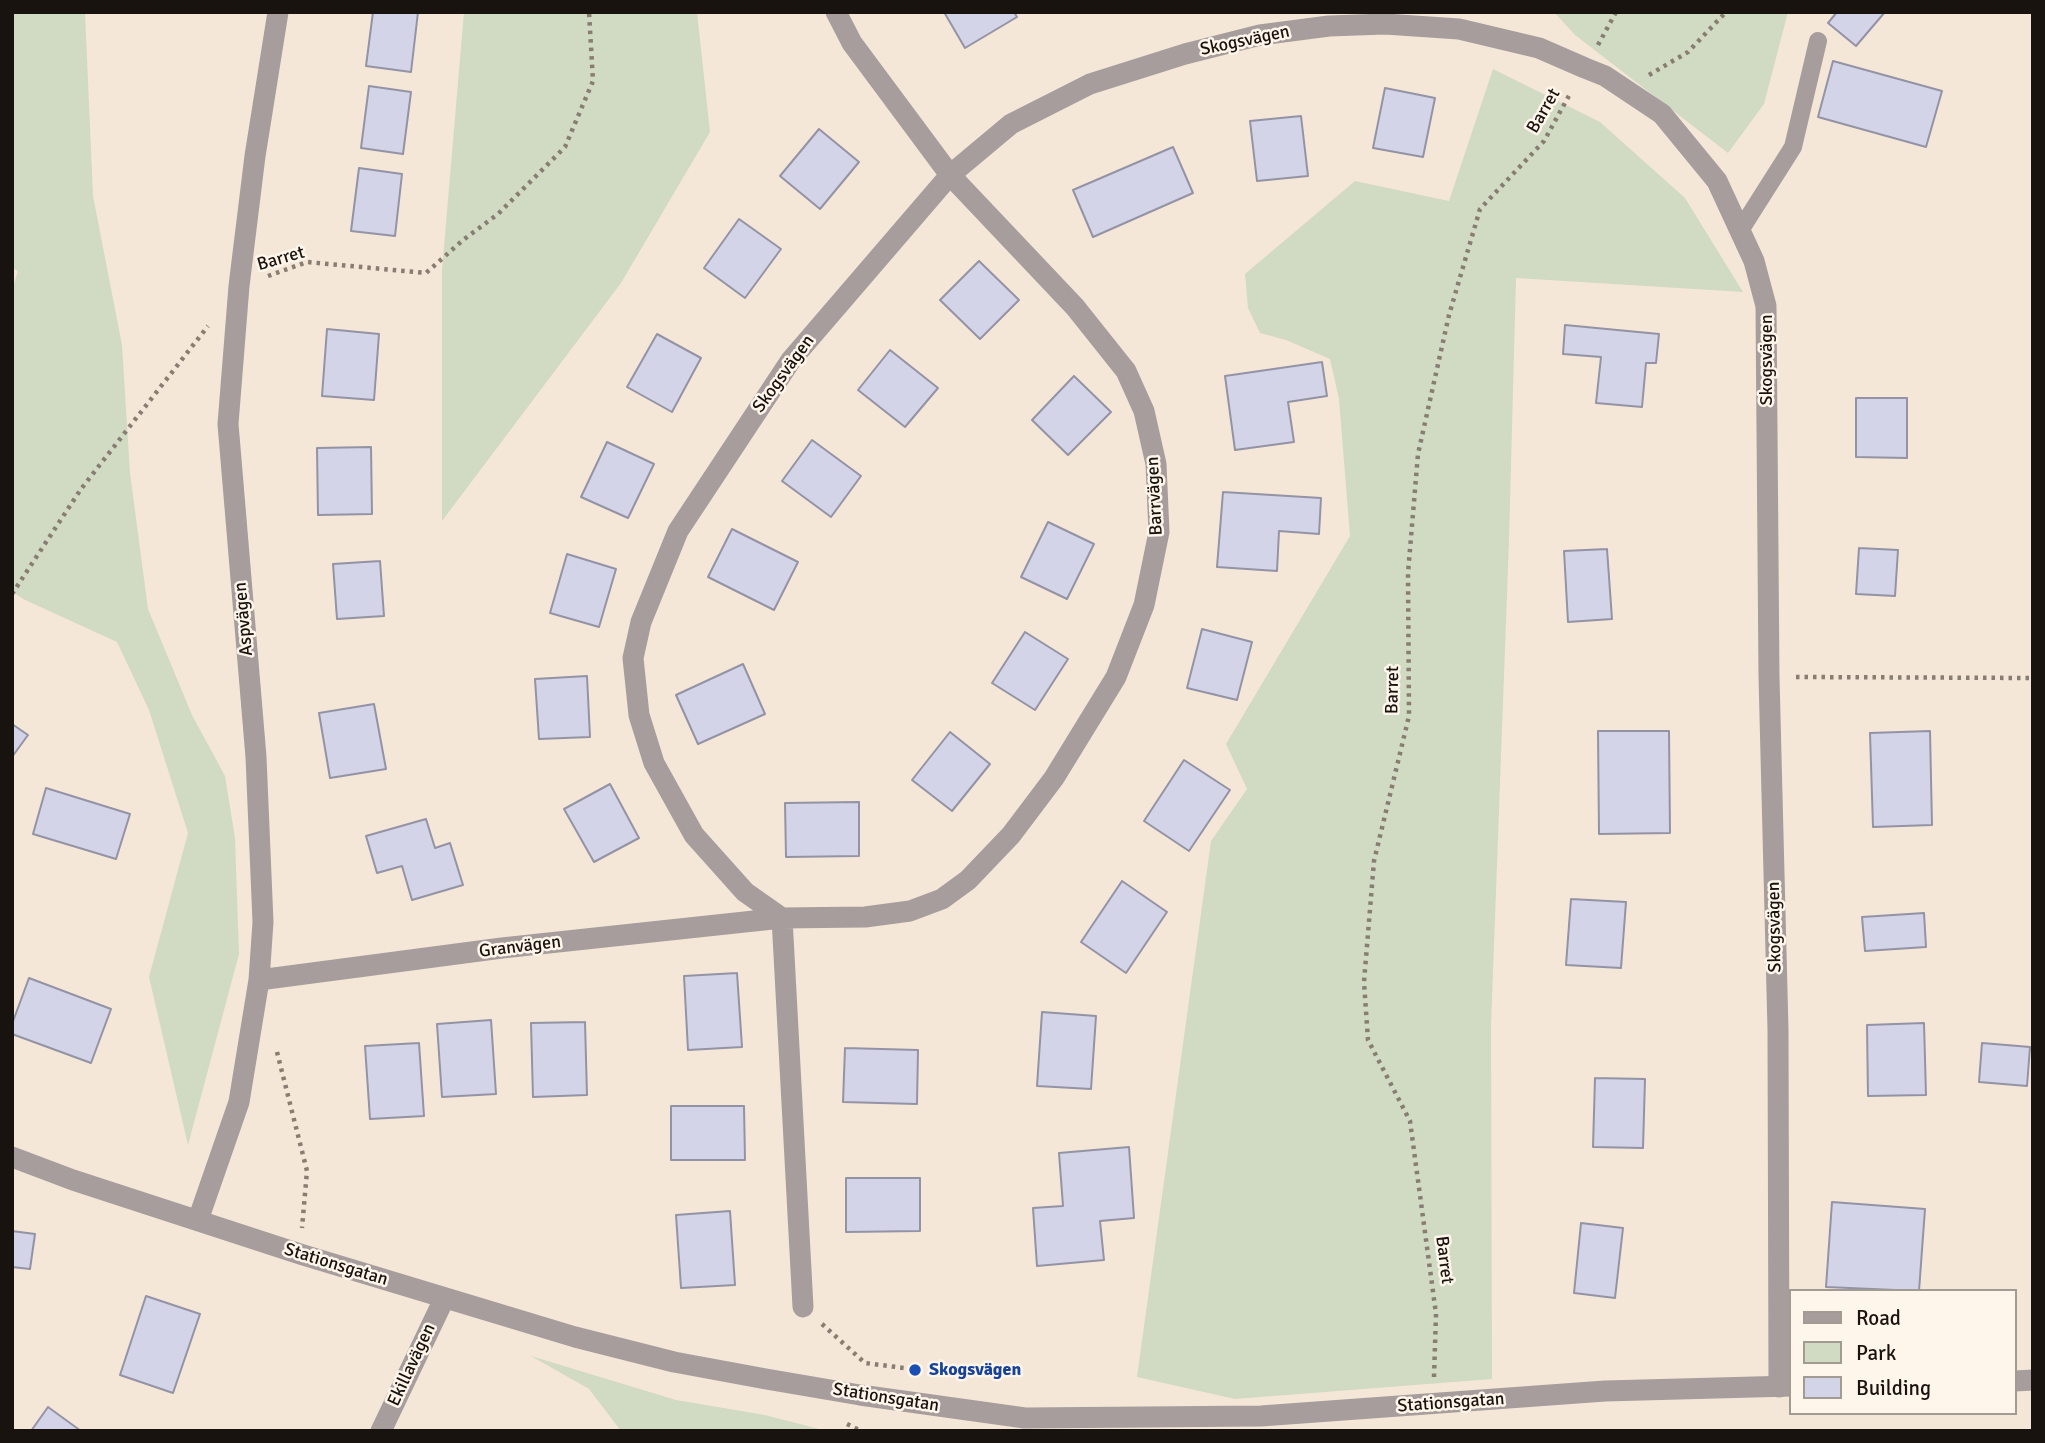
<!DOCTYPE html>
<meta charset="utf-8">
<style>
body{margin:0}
#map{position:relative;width:2045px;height:1443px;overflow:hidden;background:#f5e7d7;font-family:Signika,sans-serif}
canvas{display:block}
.frame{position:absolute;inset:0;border:14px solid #18130e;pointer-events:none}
.legend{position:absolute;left:1789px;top:1289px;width:228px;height:126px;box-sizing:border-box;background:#fef5eb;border:2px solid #a29b93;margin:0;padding:9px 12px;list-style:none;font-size:21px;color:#18130e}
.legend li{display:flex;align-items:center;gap:14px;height:35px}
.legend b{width:35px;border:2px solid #a29b93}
</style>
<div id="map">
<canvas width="2045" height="1443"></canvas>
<div class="frame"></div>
<ul class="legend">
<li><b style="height:9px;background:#a79d9d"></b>Road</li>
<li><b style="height:19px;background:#d1dac3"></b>Park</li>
<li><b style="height:19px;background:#d3d4e7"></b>Building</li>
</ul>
</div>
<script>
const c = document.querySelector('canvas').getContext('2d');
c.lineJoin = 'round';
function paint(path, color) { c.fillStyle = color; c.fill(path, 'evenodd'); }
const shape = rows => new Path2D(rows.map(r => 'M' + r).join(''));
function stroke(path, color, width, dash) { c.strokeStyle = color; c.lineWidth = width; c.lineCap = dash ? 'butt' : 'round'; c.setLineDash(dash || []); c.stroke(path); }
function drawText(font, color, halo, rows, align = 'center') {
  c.font = font + ' Signika,sans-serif'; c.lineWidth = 5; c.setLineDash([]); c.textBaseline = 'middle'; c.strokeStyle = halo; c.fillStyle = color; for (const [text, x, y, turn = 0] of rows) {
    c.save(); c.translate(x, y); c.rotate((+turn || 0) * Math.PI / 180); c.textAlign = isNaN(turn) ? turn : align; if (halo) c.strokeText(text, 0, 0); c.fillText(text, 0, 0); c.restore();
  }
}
const green = shape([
 [12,12,85,12,93,196,122,345,130,473,148,609,192,715,225,776,235,838,239,954,188,1145,149,977,188,833,149,710,117,642,23,599,12,591,12,290,18,271,12,268],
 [464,12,697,12,710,132,621,283,442,521,442,270],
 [1554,12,1788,12,1764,104,1728,153,1575,35],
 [1493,69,1600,122,1685,198,1743,292,1516,278,1509,540,1491,1026,1492,1379,1235,1399,1137,1377,1211,841,1247,789,1226,744,1350,536,1339,399,1330,359,1286,340,1260,333,1248,308,1245,274,1355,181,1449,201],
 [531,1356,676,1400,765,1415,827,1431,621,1431,589,1389]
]);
const building = shape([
 [373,12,418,12,411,72,366,66,373,12],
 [944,12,1014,12,1017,17,965,48,944,12],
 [1837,12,1885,12,1856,46,1828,23,1837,12],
 [1833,61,1942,91,1926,147,1818,117,1833,61],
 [369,86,411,92,403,154,361,148,369,86],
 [1385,88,1435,98,1423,157,1373,148,1385,88],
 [1301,116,1308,176,1257,181,1250,121,1301,116],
 [819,129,859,162,820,209,780,176,819,129],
 [1173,147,1193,193,1093,237,1073,190,1173,147],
 [359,168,402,174,395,236,351,231,359,168],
 [739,219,781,249,745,298,704,268,739,219],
 [979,261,1019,300,980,339,940,300,979,261],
 [1565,325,1659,334,1656,363,1646,363,1642,407,1596,403,1601,357,1563,354,1565,325],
 [327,329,379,334,374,400,322,396,327,329],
 [657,334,701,358,672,412,627,387,657,334],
 [890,350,938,388,905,427,858,390,890,350],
 [1322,362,1327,396,1288,402,1294,442,1235,450,1225,376,1322,362],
 [1074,376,1111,412,1068,455,1032,420,1074,376],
 [1856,398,1907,398,1907,458,1856,457,1856,398],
 [812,440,861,476,831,517,782,481,812,440],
 [607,442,654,464,628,518,581,497,607,442],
 [371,447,372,514,318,515,317,448,371,447],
 [1223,492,1321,498,1319,534,1279,531,1277,571,1217,567,1223,492],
 [1048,522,1094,544,1067,599,1021,577,1048,522],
 [732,529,798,562,774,610,708,577,732,529],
 [1859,548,1898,550,1895,596,1856,594,1859,548],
 [1607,549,1612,619,1568,622,1564,551,1607,549],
 [567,554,616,569,599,627,550,613,567,554],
 [380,561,384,616,337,619,333,564,380,561],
 [1202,629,1252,642,1237,700,1187,688,1202,629],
 [1025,632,1068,659,1035,710,992,683,1025,632],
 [743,664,765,714,698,744,676,695,743,664],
 [587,676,590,737,539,739,535,679,587,676],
 [374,704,386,769,330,778,319,713,374,704],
 [12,724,28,735,12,757,12,724],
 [1598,731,1669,731,1670,833,1599,834,1598,731],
 [1930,731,1932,825,1873,827,1870,733,1930,731],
 [950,732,990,764,952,811,912,780,950,732],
 [1184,760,1230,790,1189,851,1144,821,1184,760],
 [610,784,639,838,594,862,564,809,610,784],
 [46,788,130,814,116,859,33,834,46,788],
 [859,802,859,856,786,857,785,803,859,802],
 [426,819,435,848,450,843,463,885,412,900,402,866,377,873,366,836,426,819],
 [1122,881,1167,912,1126,973,1081,942,1122,881],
 [1571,899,1626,902,1621,968,1566,965,1571,899],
 [1924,913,1926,947,1865,951,1862,917,1924,913],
 [737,973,742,1047,688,1050,684,976,737,973],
 [29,978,111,1009,91,1063,12,1034,12,1024,29,978],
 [1042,1012,1096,1016,1091,1089,1037,1086,1042,1012],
 [491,1020,496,1094,442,1097,437,1024,491,1020],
 [585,1022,587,1095,533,1097,531,1023,585,1022],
 [1924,1023,1926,1095,1868,1096,1867,1025,1924,1023],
 [419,1043,424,1116,370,1119,365,1046,419,1043],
 [1982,1043,2030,1047,2027,1086,1979,1082,1982,1043],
 [845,1048,918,1050,917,1104,843,1102,845,1048],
 [1595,1078,1645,1079,1643,1148,1593,1147,1595,1078],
 [671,1106,744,1106,745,1160,671,1160,671,1106],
 [1129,1147,1134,1218,1100,1221,1104,1260,1037,1266,1033,1208,1063,1206,1059,1153,1129,1147],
 [846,1178,920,1178,920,1231,846,1232,846,1178],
 [1832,1202,1925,1209,1919,1291,1826,1287,1832,1202],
 [730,1211,735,1285,681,1288,676,1215,730,1211],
 [1581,1223,1623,1228,1615,1298,1574,1293,1581,1223],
 [12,1231,35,1234,30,1269,12,1267,12,1231],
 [146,1296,200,1314,173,1393,120,1375,146,1296],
 [48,1407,81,1431,31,1431,48,1407]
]);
const path = shape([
 [1598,45,1616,12],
 [1649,75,1688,52,1726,12],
 [268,276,307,262,426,273,463,240,498,214,565,147,593,81,589,12],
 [12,594,81,489,208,326],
 [1796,677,2033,678],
 [277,1052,307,1171,302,1228],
 [822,1324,865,1363,912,1369],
 [1434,1377,1436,1314,1410,1121,1368,1040,1364,982,1374,861,1409,716,1408,573,1418,454,1449,315,1480,209,1544,141,1571,92],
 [847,1424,861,1431]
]);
const service = shape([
 [1741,229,1793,147,1818,41]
]);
const minor = shape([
 [259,980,502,948,782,918,865,917,910,911,942,899,968,880,1011,835,1054,778,1116,677,1144,605,1159,532,1156,464,1144,411,1126,371,1075,307,950,175,852,43,836,12],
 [198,1220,239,1102,259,980,263,922,256,757,228,424,239,286,255,156,278,12],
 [803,1307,782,918,745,892,694,835,654,763,639,715,633,658,641,622,678,531,791,360,950,175,1011,124,1090,84,1185,54,1260,35,1329,26,1385,24,1459,29,1539,48,1585,68,1605,76,1662,114,1717,181,1754,261,1766,306,1769,677,1778,1030,1779,1387],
 [381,1431,444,1299]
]);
const tertiary = shape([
 [12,1157,73,1180,300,1254,575,1337,674,1362,766,1379,860,1395,1025,1418,1261,1416,1605,1391,1791,1386],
 [2015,1381,2033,1380]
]);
const markers = [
 [915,1370,7,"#1a4fb4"]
];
const streetNames = [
 ["Skogsvägen",1245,41,-12],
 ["Barret",1544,111,-60],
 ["Barret",281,259,-16],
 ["Skogsvägen",1767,360,-90],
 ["Skogsvägen",784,374,-54],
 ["Barrvägen",1155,496,-93],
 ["Aspvägen",244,619,-95],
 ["Barret",1393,690,-89],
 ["Skogsvägen",1775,927,-91],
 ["Granvägen",520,947,-7],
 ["Barret",1444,1260,83],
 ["Stationsgatan",336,1265,17],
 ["Ekillavägen",412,1365,-65],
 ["Stationsgatan",886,1398,9],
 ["Stationsgatan",1451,1403,-4]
];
const transitNames = [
 ["Skogsvägen",929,1370]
];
paint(green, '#d1dac3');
paint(building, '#d3d4e7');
stroke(building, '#9393a5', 2);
stroke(path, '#877d73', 4.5, [3.5, 5]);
stroke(service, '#a79d9d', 18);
stroke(minor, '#a79d9d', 21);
stroke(tertiary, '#a79d9d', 21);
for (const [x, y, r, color] of markers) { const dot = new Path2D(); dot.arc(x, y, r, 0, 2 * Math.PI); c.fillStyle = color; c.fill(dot); stroke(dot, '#fef5eb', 2.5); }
drawText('18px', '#18130e', '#fef5eb', streetNames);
drawText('bold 18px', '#164399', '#fef5eb', transitNames, 'left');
</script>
